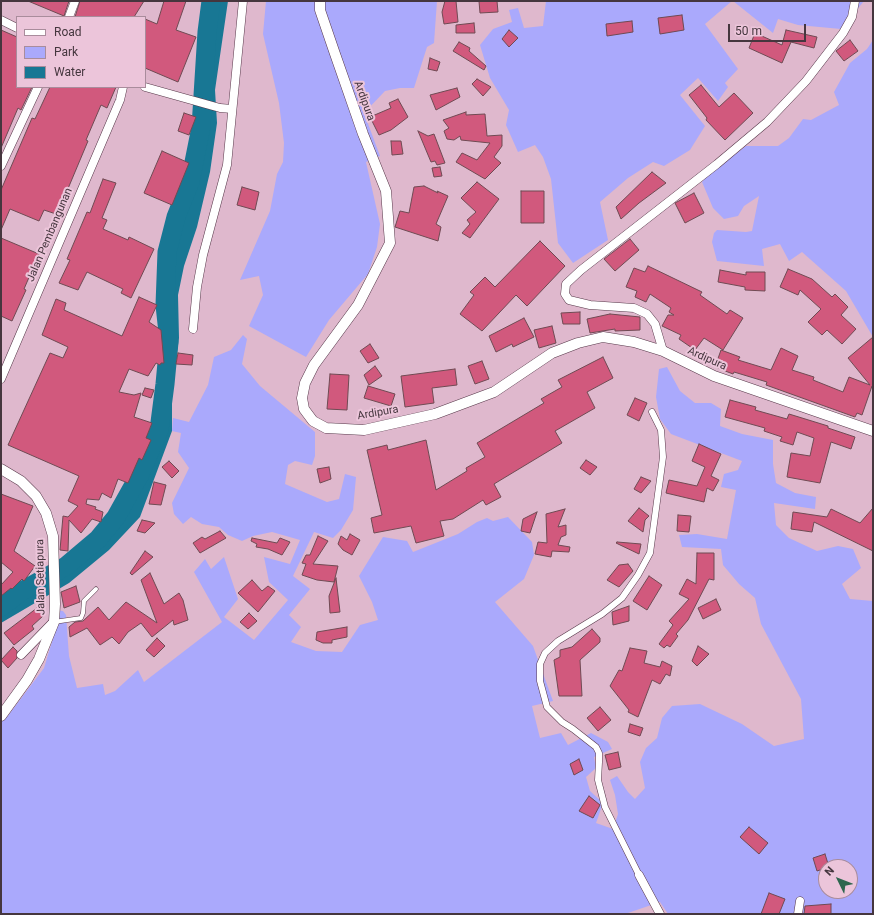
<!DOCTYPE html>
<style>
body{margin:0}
#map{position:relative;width:874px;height:915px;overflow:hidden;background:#dfb8cd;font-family:Roboto,sans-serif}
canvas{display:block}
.frame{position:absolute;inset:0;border:2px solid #45363e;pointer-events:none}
.legend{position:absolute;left:16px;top:16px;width:130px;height:72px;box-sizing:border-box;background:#ecc5da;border:1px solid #a98c9c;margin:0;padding:5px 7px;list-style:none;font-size:12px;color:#45363e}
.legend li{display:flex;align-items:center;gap:8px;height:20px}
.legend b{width:20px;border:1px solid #a98c9c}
.north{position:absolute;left:818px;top:859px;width:40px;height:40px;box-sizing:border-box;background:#ecc5da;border:1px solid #a98c9c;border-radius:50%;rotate:313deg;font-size:11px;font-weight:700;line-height:16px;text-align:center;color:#45363e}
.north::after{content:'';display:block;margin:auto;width:14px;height:18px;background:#2d664e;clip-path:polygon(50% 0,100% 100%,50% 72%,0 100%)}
.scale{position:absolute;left:728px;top:24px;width:78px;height:18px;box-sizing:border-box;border:2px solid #45363e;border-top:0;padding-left:5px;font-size:12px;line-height:14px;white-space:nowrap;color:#45363e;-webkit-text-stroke:3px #ecc5da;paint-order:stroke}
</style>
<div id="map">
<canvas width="874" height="915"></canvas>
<div class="frame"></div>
<ul class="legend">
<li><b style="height:5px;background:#fff"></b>Road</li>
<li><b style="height:11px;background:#aaa9fc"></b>Park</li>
<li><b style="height:11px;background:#187794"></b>Water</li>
</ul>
<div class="north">N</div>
<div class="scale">50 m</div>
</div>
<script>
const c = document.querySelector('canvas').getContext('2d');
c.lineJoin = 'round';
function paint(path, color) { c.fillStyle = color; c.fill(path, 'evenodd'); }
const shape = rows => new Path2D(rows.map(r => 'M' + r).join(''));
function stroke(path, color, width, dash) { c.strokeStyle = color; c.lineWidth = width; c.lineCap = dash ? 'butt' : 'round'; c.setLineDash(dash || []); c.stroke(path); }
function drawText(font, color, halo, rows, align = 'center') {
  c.font = font + ' Roboto,sans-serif'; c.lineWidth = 4; c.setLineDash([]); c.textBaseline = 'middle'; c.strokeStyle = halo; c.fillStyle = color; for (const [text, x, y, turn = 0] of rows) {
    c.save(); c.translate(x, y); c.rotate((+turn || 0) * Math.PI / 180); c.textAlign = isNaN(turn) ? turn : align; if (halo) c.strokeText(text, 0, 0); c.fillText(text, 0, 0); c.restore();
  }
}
const green = shape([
 [266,1,437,1,434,43,427,47,414,88,400,88,385,91,364,113,380,156,366,162,380,224,377,247,368,274,329,320,306,357,249,326,263,295,259,276,240,280,270,211,277,174,283,162,284,143,279,103,263,34],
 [546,1,732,1,705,24,738,69,725,83,728,87,718,101,698,78,680,95,705,126,690,150,664,166,653,162,628,178,600,202,608,240,573,263,558,243,551,179,543,157,535,145,518,152,506,125,509,110,490,78,480,45,493,29,512,22,509,10,518,8,524,28,543,26],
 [733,1,864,1,841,29,798,25,778,19,773,33],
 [873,40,873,337,846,291,802,252,789,261,780,244,762,249,764,266,717,261,712,242,714,233,717,230,746,232,752,231,759,196,744,206,738,216,724,219,713,208,702,182,709,174,746,146,778,146,789,138,803,119,811,120,839,105,834,92,850,63,867,49],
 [243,335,247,339,242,364,260,386,315,432,315,456,312,465,295,461,288,465,285,484,327,502,339,499,345,474,356,477,353,510,341,530,333,538,314,532,293,576,310,589,289,615,301,627,291,642,316,651,342,652,360,625,378,620,372,602,359,576,383,537,407,541,413,552,458,534,477,522,487,518,493,521,508,517,532,542,534,555,524,579,495,602,533,646,553,701,532,706,540,738,561,733,568,745,591,733,608,742,612,749,594,757,596,768,586,777,590,791,603,803,596,823,613,829,618,814,615,795,610,780,617,776,628,792,635,799,645,788,640,762,646,748,657,738,662,718,672,706,700,704,742,724,774,746,804,739,801,699,761,624,755,598,739,584,723,565,721,549,682,547,679,535,697,534,727,539,736,490,721,487,724,474,738,470,742,461,671,434,660,419,656,397,659,369,667,367,680,391,695,403,711,403,721,409,720,426,742,434,773,440,773,464,776,483,795,493,816,497,815,509,774,503,776,525,789,538,817,551,838,546,853,549,861,568,842,584,850,599,873,601,873,914,668,914,660,902,625,914,1,914,1,709,7,717,44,668,54,635,56,610,63,611,66,615,69,656,77,688,103,684,105,695,115,691,138,670,144,682,222,622,194,572,205,559,211,569,224,557,238,599,224,617,254,640,288,600,269,582,264,557,290,564,300,540,272,532,253,536,242,541,228,535,219,527,202,524,191,517,183,524,174,514,172,503,189,468,178,452,181,433,172,431,173,418,189,422,208,385,214,357,231,350],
 [826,867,850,867,850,891,826,891]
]);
const water = shape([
 [215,1,228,1,215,90,217,123,210,172,197,227,184,266,178,295,179,338,172,387,172,431,140,517,109,550,69,583,1,623,1,608,49,581,104,537,139,494,155,454,163,422,167,398,171,336,168,296,169,271,195,178,202,142,204,75,208,29]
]);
const river = shape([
 [1,607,22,591,66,566,98,539,116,517,140,474,159,430,165,384,169,342,165,305,167,252,176,217,190,182,201,127,207,32,211,1]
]);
const building = shape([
 [28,1,69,1,64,16,28,1],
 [80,1,144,1,134,17,75,17,80,1],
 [164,1,186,1,176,30,196,37,178,82,145,68,145,19,157,24,164,1],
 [445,1,456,1,458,22,444,24,442,12,445,1],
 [479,1,497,1,498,12,480,13,479,1],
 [682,15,684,30,660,34,658,18,682,15],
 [632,21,633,32,607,36,606,24,632,21],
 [474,23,475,33,456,33,456,25,474,23],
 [1,30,17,37,17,87,32,87,21,110,18,108,1,148,1,30],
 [509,30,518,38,509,47,502,39,509,30],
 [786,30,817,37,814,48,791,42,782,63,749,48,755,33,782,45,786,30],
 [850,40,858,51,844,61,836,51,850,40],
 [459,42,470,48,469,51,486,66,484,70,453,51,459,42],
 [430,58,440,62,437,71,428,69,430,58],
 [477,79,491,87,483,96,472,84,477,79],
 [701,85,719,107,734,93,753,113,725,140,706,120,707,118,689,95,701,85],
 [50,87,116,87,107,108,101,105,86,140,88,141,67,191,56,214,44,210,39,221,10,209,1,230,1,190,32,118,35,119,50,87],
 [457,88,460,97,436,110,430,95,457,88],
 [398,99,408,117,391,130,379,135,370,117,391,108,389,103,398,99],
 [466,112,466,115,485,114,487,136,502,135,502,146,494,157,501,163,485,179,456,162,462,153,477,160,490,143,461,140,460,136,454,140,447,139,444,131,449,128,443,120,466,112],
 [184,113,196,117,189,135,178,131,184,113],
 [418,131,428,136,434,134,445,163,437,165,435,161,431,162,418,131],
 [391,141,401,141,403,154,392,155,391,141],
 [162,151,189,163,172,205,144,193,162,151],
 [440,167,442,176,434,177,432,168,440,167],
 [652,172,666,183,639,203,621,219,616,207,652,172],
 [103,179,116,183,102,218,107,220,103,229,128,240,129,237,154,249,131,298,121,293,123,289,87,272,78,290,59,283,70,260,67,259,87,212,90,213,103,179],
 [477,182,499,199,470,238,462,233,470,224,467,220,476,212,461,198,477,182],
 [424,186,438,193,437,191,448,196,436,224,441,227,438,241,395,227,400,211,409,213,414,187,424,186],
 [242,187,259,192,255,210,237,205,242,187],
 [521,191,544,191,544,223,521,223,521,191],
 [694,193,704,213,685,223,675,203,694,193],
 [1,238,39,254,24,289,26,290,12,321,1,316,1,238],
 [630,239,639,250,615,271,604,259,630,239],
 [540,241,565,266,527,306,516,295,482,331,460,314,474,295,470,292,485,277,495,287,540,241],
 [648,266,702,292,700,295,727,314,730,310,743,318,723,350,704,338,695,350,679,339,681,335,662,326,668,315,674,315,669,312,671,308,650,294,646,302,635,297,637,291,626,287,634,268,645,272,648,266],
 [788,269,812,279,832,297,835,294,848,307,841,315,856,329,842,344,827,330,822,335,808,322,821,309,800,290,798,295,780,287,788,269],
 [720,270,746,275,746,272,765,272,765,291,745,290,745,287,718,282,720,270],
 [139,297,157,305,149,322,161,330,164,363,161,363,160,365,156,363,148,376,129,369,119,392,134,395,141,393,134,417,152,423,146,438,151,440,142,460,139,458,128,483,118,479,111,498,102,493,99,500,87,499,86,504,96,507,95,509,103,512,101,522,92,519,81,533,69,520,68,551,60,550,63,516,68,517,78,506,68,501,79,476,8,445,50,353,63,358,68,347,42,335,56,299,66,303,64,310,122,336,139,297],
 [580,312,580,324,563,324,561,313,580,312],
 [610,314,640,317,640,330,615,331,615,329,590,333,587,319,610,314],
 [524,318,534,337,513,347,512,344,496,352,489,336,524,318],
 [552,326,556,343,539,348,534,330,552,326],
 [873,337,873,388,872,386,862,415,857,413,855,417,766,385,767,382,734,372,733,374,715,367,721,350,740,357,738,360,771,370,781,348,798,356,792,370,814,377,813,380,843,392,849,377,870,385,848,358,873,337],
 [370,344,379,358,368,363,360,351,370,344],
 [178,353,193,355,192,365,176,364,178,353],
 [603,357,613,378,587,392,595,408,555,431,562,443,494,484,501,497,486,505,483,500,453,519,440,521,444,536,416,543,411,526,374,533,371,518,382,515,367,450,387,445,388,450,426,440,436,490,467,471,466,468,485,457,477,443,544,403,541,399,562,387,558,380,603,357],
 [482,361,489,379,475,384,468,366,482,361],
 [375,366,382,376,369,385,364,375,375,366],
 [455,369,457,385,432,388,434,403,405,407,401,376,455,369],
 [330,374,349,375,347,410,327,409,330,374],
 [368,386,395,394,391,406,364,398,368,386],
 [145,388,154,390,151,398,142,395,145,388],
 [635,398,647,403,639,421,627,415,635,398],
 [730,400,756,407,755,410,787,419,789,414,828,426,828,428,855,437,851,449,831,442,820,483,787,477,791,453,810,456,814,438,797,432,793,445,780,441,782,437,764,431,765,428,725,417,730,400],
 [699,444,721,454,711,476,719,480,713,491,707,488,704,502,666,493,669,480,697,486,705,467,692,461,699,444],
 [586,460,597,467,590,475,580,468,586,460],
 [169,461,179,471,172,478,162,467,169,461],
 [329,467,331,479,320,483,317,469,329,467],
 [641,477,651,481,641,493,634,489,641,477],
 [154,482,166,485,161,505,149,504,154,482],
 [1,494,33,506,14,551,35,566,24,581,22,579,12,589,11,588,1,596,1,585,13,572,1,562,1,494],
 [639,508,649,516,645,520,643,532,628,521,639,508],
 [873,508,873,551,814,522,812,532,791,529,793,512,827,517,831,509,860,523,873,508],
 [565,509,558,527,566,525,566,535,561,537,558,545,570,547,569,552,552,551,551,557,535,554,538,542,547,543,546,514,565,509],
 [537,512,530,533,521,531,523,519,537,512],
 [678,515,691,516,689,532,677,531,678,515],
 [142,520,147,521,155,523,145,533,137,531,142,520],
 [220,531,226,538,200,553,193,543,202,537,205,539,220,531],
 [350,534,360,540,352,555,343,550,338,544,341,536,347,540,350,534],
 [318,536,328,541,313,564,338,566,334,582,317,580,302,575,306,564,302,563,306,555,310,555,318,536],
 [252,538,277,543,280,538,290,542,282,555,268,549,256,547,257,544,251,541,252,538],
 [617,542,641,544,639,554,616,543,617,542],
 [145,551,153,557,132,575,130,573,145,551],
 [697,553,714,553,714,580,709,579,688,620,676,634,678,636,670,647,667,645,664,648,659,644,673,625,669,621,689,599,679,594,687,579,696,584,697,553],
 [628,564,633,571,619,587,607,580,619,565,628,564],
 [150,573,164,604,179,593,183,600,188,620,174,625,173,620,152,637,141,623,128,632,119,644,112,637,100,645,87,628,70,637,69,627,75,622,83,621,98,607,109,620,126,602,157,623,141,580,150,573],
 [649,576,662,585,647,610,633,601,649,576],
 [336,578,340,612,330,613,329,596,336,578],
 [252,580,262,591,268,586,275,591,258,612,238,593,252,580],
 [76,586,80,602,64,608,61,592,76,586],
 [716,599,721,610,703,619,698,608,716,599],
 [629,606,629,621,613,625,612,612,629,606],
 [37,608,43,616,32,626,34,629,14,645,4,633,37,608],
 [249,613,257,621,248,629,240,622,249,613],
 [347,627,347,637,332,640,332,643,323,643,316,640,317,632,347,627],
 [592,629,600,638,600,642,580,660,582,696,559,696,554,660,560,657,560,650,572,647,592,629],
 [157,638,165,646,154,657,146,650,157,638],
 [698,646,709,654,697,666,692,661,698,646],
 [13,647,17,651,17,658,8,668,1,660,13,647],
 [630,648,647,651,644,663,660,667,662,661,672,666,670,676,666,674,660,684,652,680,638,717,628,712,629,710,610,686,619,670,622,671,630,648],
 [600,707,611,720,598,731,587,718,600,707],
 [630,724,643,728,640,736,628,732,630,724],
 [618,752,621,767,609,770,605,755,618,752],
 [579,759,583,770,574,775,570,764,579,759],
 [589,796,600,805,593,818,579,811,589,796],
 [749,827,768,843,759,854,740,837,749,827],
 [825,854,829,867,817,871,813,858,825,854],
 [769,893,785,899,779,914,761,914,769,893],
 [831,904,831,914,804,914,805,906,831,904]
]);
const service = shape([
 [54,622,81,618,83,613,84,601,96,589]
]);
const pedestrian = shape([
 [639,875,605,807,598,780,599,762,599,753,596,747,573,729,562,722,547,707,540,681,540,664,545,653,558,641,602,614,622,598,638,575,650,553,663,457,661,430,652,412]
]);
const minor = shape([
 [69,17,75,1],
 [1,20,17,28],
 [145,87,220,108,232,109],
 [1,166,38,87],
 [193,329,197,287,203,255,227,165,243,1],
 [663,351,655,324,647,314,634,308,590,305,569,300,565,294,566,284,581,270,717,164,767,122,806,81,843,33,852,17,855,1],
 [1,379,120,100,123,87],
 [21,655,53,622],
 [639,875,660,914],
 [798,914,800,901]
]);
const tertiary = shape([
 [320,1,320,10,334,51,363,134,386,191,390,243,358,305,314,365,305,383,302,398,304,409,313,421,326,428,364,430,435,414,494,392,552,353,578,343,603,337,634,342,663,351,714,376,873,431],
 [1,469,21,481,36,496,46,513,53,536,55,604,54,622,39,659,27,680,1,716]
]);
const streetNames = [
 ["Ardipura",364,101,70],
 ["Jalan Pembangunan",50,235,-67],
 ["Ardipura",707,359,24],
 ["Ardipura",378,413,-10],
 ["Jalan Setiapura",41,577,-91]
];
paint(green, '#aaa9fc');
paint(water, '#187794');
stroke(river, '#187794', 19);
paint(building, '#d1597d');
stroke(building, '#6f4a53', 1);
stroke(service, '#57384a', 5);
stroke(pedestrian, '#57384a', 7);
stroke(minor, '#57384a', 9);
stroke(tertiary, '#57384a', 11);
stroke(service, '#fff', 4);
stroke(pedestrian, '#fff', 6);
stroke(minor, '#fff', 8);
stroke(tertiary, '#fff', 10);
drawText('11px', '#45363e', '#ecc5da', streetNames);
</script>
